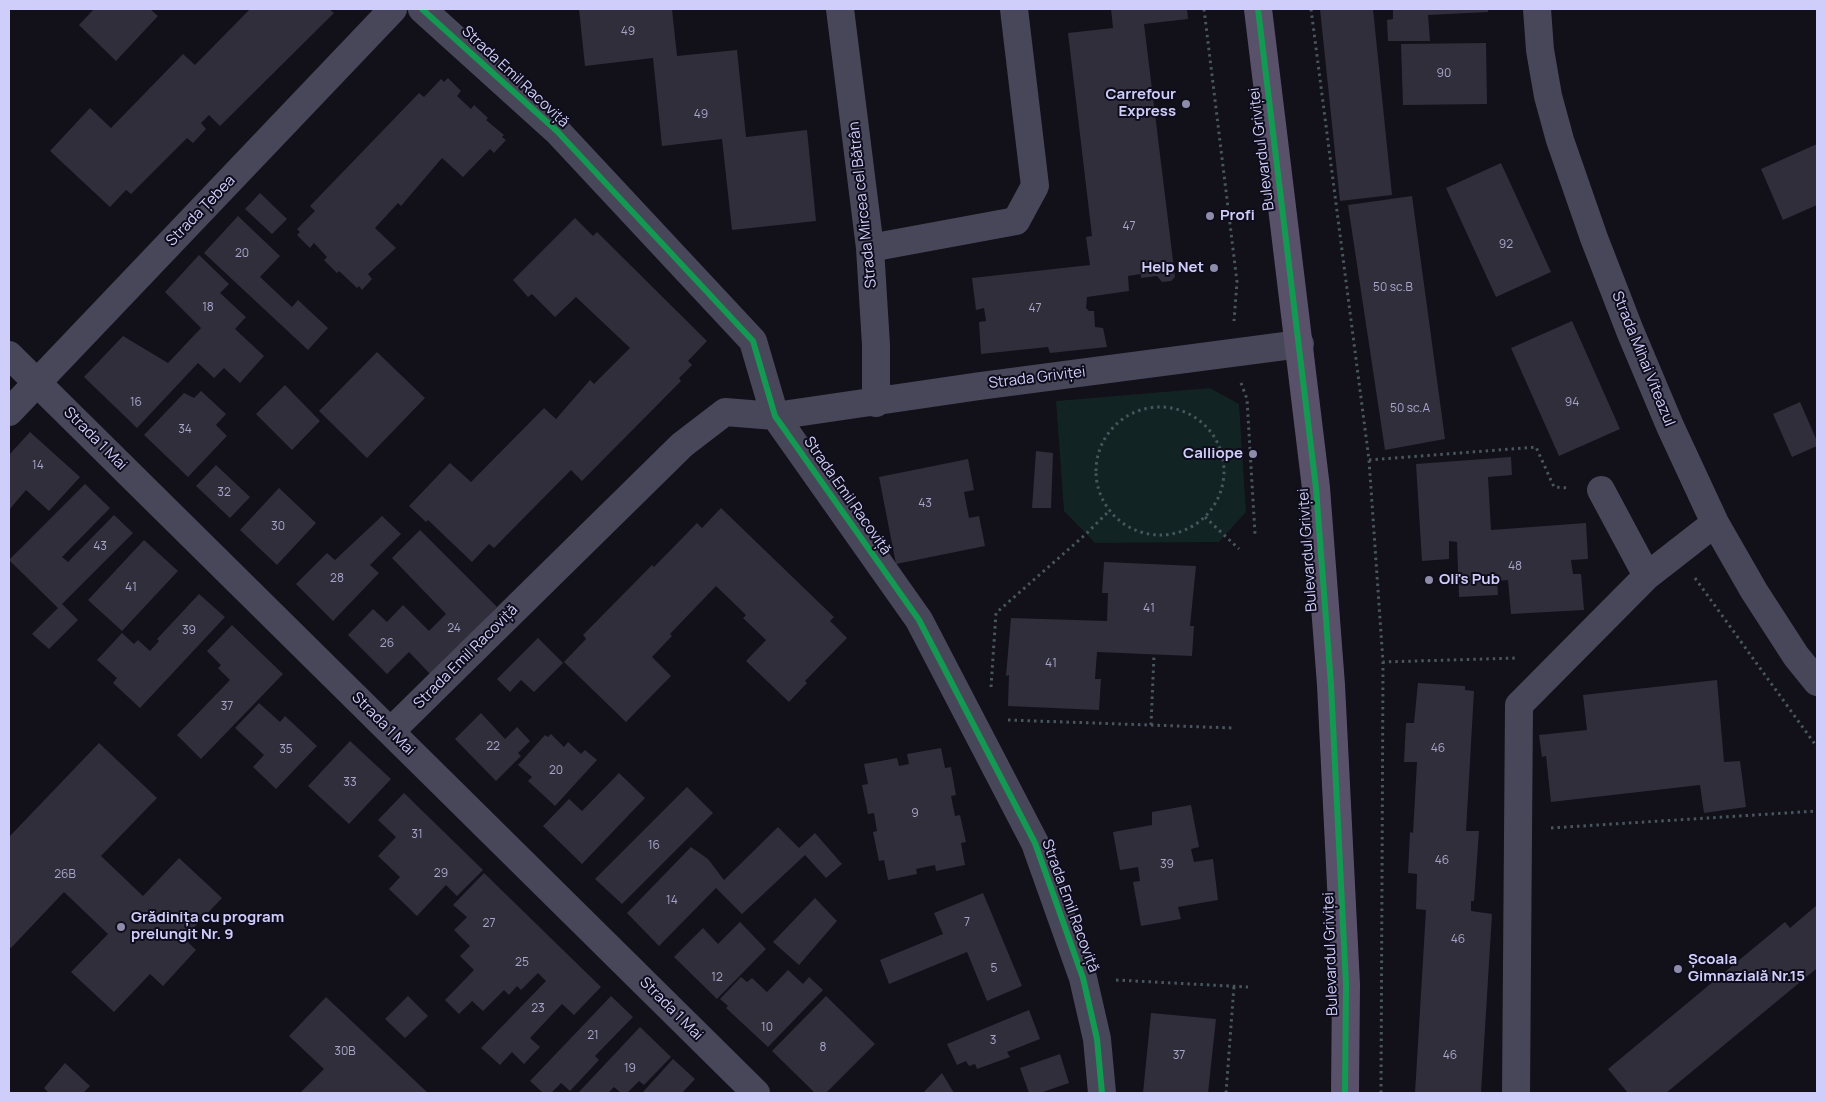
<!DOCTYPE html>
<meta charset="utf-8">
<style>
body{margin:0}
#map{position:relative;width:1826px;height:1102px;overflow:hidden;background:#121018;font-family:Manrope,sans-serif}
canvas{display:block}
.frame{position:absolute;inset:0;border:10px solid #cfcefa;pointer-events:none}
</style>
<div id="map">
<canvas width="1826" height="1102"></canvas>
<div class="frame"></div>
</div>
<script>
const c = document.querySelector('canvas').getContext('2d');
c.lineJoin = 'round';
function paint(path, color) { c.fillStyle = color; c.fill(path, 'evenodd'); }
const shape = rows => new Path2D(rows.map(r => 'M' + r).join(''));
function stroke(path, color, width, dash) { c.strokeStyle = color; c.lineWidth = width; c.lineCap = dash ? 'butt' : 'round'; c.setLineDash(dash || []); c.stroke(path); }
function drawText(font, color, halo, rows, align = 'center') {
  c.font = font + ' Manrope,sans-serif'; c.lineWidth = 4; c.setLineDash([]); c.textBaseline = 'middle'; c.strokeStyle = halo; c.fillStyle = color; for (const [text, x, y, turn = 0] of rows) {
    c.save(); c.translate(x, y); c.rotate((+turn || 0) * Math.PI / 180); c.textAlign = isNaN(turn) ? turn : align; if (halo) c.strokeText(text, 0, 0); c.fillText(text, 0, 0); c.restore();
  }
}
const green = shape([
 [1210,388,1239,404,1246,512,1219,542,1095,543,1064,511,1056,401]
]);
const building = shape([
 [94,9,150,9,158,16,116,61,79,25],
 [250,9,329,9,334,13,220,126,209,115,201,123,206,129,193,143,187,138,131,194,126,190,110,207,50,151,90,108,111,128,183,54,195,65],
 [579,9,672,9,677,56,737,50,746,137,807,130,816,221,732,230,722,139,662,146,653,58,585,66],
 [1111,9,1187,9,1188,19,1144,24,1175,277,1171,281,1162,282,1157,276,1141,278,1141,274,1128,276,1129,291,1087,297,1086,308,1089,311,1094,311,1095,327,1103,328,1107,347,1050,353,1048,347,981,354,979,322,986,321,984,308,976,310,972,278,1090,265,1086,237,1092,236,1068,33,1113,28],
 [1320,9,1373,9,1392,195,1340,201],
 [1393,9,1488,9,1488,12,1428,15,1430,41,1388,41,1387,20,1393,19],
 [1486,43,1487,104,1403,105,1401,44],
 [448,78,461,91,457,96,471,109,474,105,488,118,486,120,504,135,502,137,506,140,494,153,490,149,463,177,442,158,401,206,398,203,375,228,396,248,368,274,372,279,362,290,359,286,357,288,339,271,337,273,324,260,327,257,314,243,310,248,297,235,300,232,297,229,315,211,310,206,419,93,424,97,441,79,444,82],
 [1817,144,1817,205,1783,220,1761,169],
 [1501,163,1551,272,1496,297,1446,188],
 [260,193,287,219,272,234,245,209],
 [1412,196,1445,439,1385,450,1348,205],
 [238,216,280,256,260,277,292,307,298,300,328,328,308,350,204,253],
 [575,218,593,236,597,232,707,341,688,361,692,365,679,378,681,381,582,481,571,470,494,548,489,544,472,562,428,520,426,522,409,506,450,463,471,482,544,408,556,419,590,380,594,384,630,348,576,297,555,317,532,294,528,297,513,280],
 [199,255,229,284,220,293,246,317,235,329,264,356,240,383,224,368,214,378,198,363,137,428,84,377,123,336,168,363,201,328,165,292],
 [1572,321,1620,429,1559,456,1511,348],
 [377,352,425,398,367,458,319,411],
 [285,385,320,421,292,450,256,414],
 [201,391,226,414,216,425,227,436,188,477,144,435,184,393,194,398],
 [1800,402,1817,441,1817,446,1792,457,1773,414],
 [30,432,80,477,49,511,26,490,9,510,9,455],
 [1036,451,1053,453,1051,508,1032,508],
 [1511,457,1512,475,1488,477,1491,530,1586,523,1588,559,1571,560,1573,574,1581,574,1584,610,1511,614,1508,580,1497,581,1498,595,1459,597,1457,542,1449,541,1449,559,1422,561,1416,464],
 [968,459,974,490,964,492,969,518,979,516,985,546,896,564,879,477],
 [216,465,250,497,230,518,196,486],
 [85,484,110,508,62,557,68,562,114,515,133,533,62,604,78,620,49,649,32,634,58,608,9,560],
 [279,488,316,523,277,565,240,530],
 [721,508,834,617,830,621,847,638,805,681,807,683,789,702,746,661,766,640,743,618,746,615,716,586,670,634,672,636,652,657,671,676,626,722,564,662,586,639,583,635,652,565,654,567,697,523,702,528],
 [382,516,401,534,370,565,379,573,333,621,296,584,327,553,335,560],
 [420,530,497,607,431,675,409,652,387,674,348,635,373,609,387,622,403,605,429,631,446,614,392,558],
 [144,540,178,571,122,631,88,600],
 [1104,562,1196,566,1190,626,1194,626,1192,656,1097,652,1095,679,1101,679,1099,710,1008,706,1009,675,1006,676,1011,618,1107,621,1108,593,1102,593],
 [199,594,225,617,140,708,113,683,117,678,97,660,122,633,134,644,138,640,150,651,159,641,157,639],
 [232,625,283,674,201,759,177,735,230,680,218,668,221,665,207,651],
 [538,638,563,663,534,692,521,680,510,692,497,679],
 [1717,680,1724,762,1740,761,1746,807,1704,813,1700,785,1551,802,1546,756,1542,757,1539,735,1587,730,1583,695],
 [1418,683,1465,686,1465,690,1474,691,1466,831,1479,831,1474,901,1471,901,1471,911,1492,914,1481,1093,1415,1093,1426,910,1416,909,1417,874,1408,873,1410,832,1413,833,1417,762,1404,762,1406,723,1414,723],
 [259,703,280,722,285,716,317,746,276,789,253,767,264,755,235,728],
 [481,713,505,739,517,727,530,741,518,753,521,756,496,781,455,739],
 [551,734,564,747,568,742,581,754,585,750,597,760,555,806,528,781,532,777,518,765,545,735,548,737],
 [350,741,391,779,349,824,308,786],
 [99,743,157,798,101,856,143,896,179,858,222,898,184,938,196,950,163,986,150,974,114,1012,71,972,108,934,64,892,11,948,9,946,9,837],
 [941,748,945,768,951,767,956,795,951,796,955,816,960,815,966,842,961,843,965,865,936,871,935,865,916,869,917,874,888,880,884,860,879,861,873,832,877,831,874,813,868,814,862,785,868,784,864,764,897,758,899,766,909,764,907,754],
 [619,773,645,798,582,864,543,826,569,799,582,811],
 [687,787,713,813,622,904,595,879],
 [404,793,483,870,457,896,446,885,417,916,389,889,400,877,378,856,396,837,378,820],
 [1191,805,1199,847,1191,849,1194,862,1213,859,1218,900,1178,907,1181,919,1141,926,1133,882,1140,881,1138,867,1120,870,1113,832,1152,825,1152,812],
 [778,827,799,848,815,833,842,864,826,878,805,855,742,914,716,888,659,946,627,913,691,847,708,859,724,880],
 [484,873,601,987,574,1015,562,1004,530,1038,540,1047,524,1064,512,1052,500,1065,481,1048,546,981,538,973,521,990,517,986,509,995,504,990,483,1011,472,1001,459,1014,445,1000,474,970,460,956,470,946,454,930,467,917,453,905],
 [983,893,1022,986,987,1001,967,952,889,984,880,960,943,934,934,913],
 [815,898,837,921,799,965,773,942],
 [1817,905,1817,971,1816,969,1666,1093,1628,1093,1608,1069,1785,922,1790,928],
 [740,922,766,949,717,999,674,957,703,928,718,944],
 [788,970,803,984,809,977,823,990,768,1047,726,1008,728,1006,720,999,741,977,747,982,752,978,767,992],
 [408,996,428,1016,405,1038,385,1019],
 [611,996,633,1017,595,1056,599,1060,570,1091,561,1083,551,1093,543,1093,530,1081],
 [826,996,875,1044,826,1093,815,1093,772,1051],
 [326,997,428,1093,300,1093,324,1069,289,1036],
 [1029,1010,1040,1039,1007,1052,1010,1057,977,1069,975,1064,969,1066,966,1061,957,1065,947,1044],
 [1151,1013,1216,1019,1208,1093,1143,1093],
 [640,1027,671,1057,644,1085,639,1081,627,1093,621,1093,614,1087,608,1093,578,1093],
 [1060,1054,1069,1083,1040,1093,1029,1093,1020,1068],
 [673,1059,695,1079,682,1093,642,1093],
 [65,1063,90,1086,83,1093,49,1093,44,1088],
 [942,1073,954,1093,923,1093]
]);
const path = shape([
 [1204,9,1237,282,1234,321],
 [1311,9,1369,460,1383,662,1518,658],
 [1241,383,1247,399,1255,534],
 '1096 471a64 64 0 1 1 128 0a64 64 0 1 1-128 0Z',
 [1369,460,1536,447,1554,487,1569,488],
 [1205,517,1239,549],
 [1695,578,1817,747],
 [991,687,996,613,1086,534,1109,511],
 [1008,720,1234,728],
 [1151,725,1154,655],
 [1551,828,1817,811],
 [1116,980,1248,987],
 [1226,1093,1234,986],
 [1381,1093,1383,662]
]);
const minor = shape([
 [422,9,557,131,753,341,775,416,919,620,1035,843,1083,978,1097,1039,1102,1093],
 [840,9,870,248,876,345,876,403],
 [1537,9,1540,50,1548,96,1560,140,1594,238,1630,331,1670,426,1715,523,1754,591,1796,656,1817,682],
 [870,248,1016,221,1035,186,1014,9],
 [9,355,756,1093],
 [9,412,393,9],
 [1601,490,1647,576,1715,523],
 [391,731,682,445,725,412,775,416,980,386,1300,344],
 [1516,1093,1519,705,1647,576]
]);
const major = shape([
 [1258,9,1316,488,1331,685,1346,985,1345,1093]
]);
const cycleway = shape([
 [422,9,557,131,753,341,775,416,919,620,1035,843,1083,978,1097,1039,1102,1093],
 [1258,9,1316,488,1331,685,1346,985,1345,1093]
]);
const markers = [
 [1186,104,5,"#8d8cab"],
 [1210,216,5,"#8d8cab"],
 [1214,268,5,"#8d8cab"],
 [1253,454,5,"#8d8cab"],
 [1429,580,5,"#8d8cab"],
 [121,927,5,"#8d8cab"],
 [1678,969,5,"#8d8cab"]
];
const numberNames = [
 ["49",628,32],
 ["90",1444,74],
 ["49",701,115],
 ["47",1129,227],
 ["92",1506,245],
 ["20",242,254],
 ["50 sc.B",1393,288],
 ["18",208,308],
 ["47",1035,309],
 ["16",136,403],
 ["94",1572,403],
 ["50 sc.A",1410,409],
 ["34",185,430],
 ["14",38,466],
 ["32",224,493],
 ["43",925,504],
 ["30",278,527],
 ["43",100,547],
 ["48",1515,567],
 ["28",337,579],
 ["41",131,588],
 ["41",1149,609],
 ["24",454,629],
 ["39",189,631],
 ["26",387,644],
 ["41",1051,664],
 ["37",227,707],
 ["22",493,747],
 ["46",1438,749],
 ["35",286,750],
 ["20",556,771],
 ["33",350,783],
 ["9",915,814],
 ["31",417,835],
 ["16",654,846],
 ["46",1442,861],
 ["39",1167,865],
 ["29",441,874],
 ["26B",65,875],
 ["14",672,901],
 ["7",967,923],
 ["27",489,924],
 ["46",1458,940],
 ["25",522,963],
 ["5",994,969],
 ["12",717,978],
 ["23",538,1009],
 ["10",767,1028],
 ["21",593,1036],
 ["3",993,1041],
 ["8",823,1048],
 ["30B",345,1052],
 ["37",1179,1056],
 ["46",1450,1056],
 ["19",630,1069]
];
const streetNames = [
 ["Strada Emil Racoviță",515,77,43],
 ["Bulevardul Griviței",1262,149,-97],
 ["Strada Mircea cel Bătrân",863,205,-96],
 ["Strada Țebea",201,211,-46],
 ["Strada Mihai Viteazul",1643,359,68],
 ["Strada Griviței",1037,378,-7],
 ["Strada 1 Mai",95,439,45],
 ["Strada Emil Racoviță",847,496,55],
 ["Bulevardul Griviței",1308,550,-94],
 ["Strada Emil Racoviță",466,657,-45],
 ["Strada 1 Mai",383,724,45],
 ["Strada Emil Racoviță",1070,906,70],
 ["Bulevardul Griviței",1331,954,-92],
 ["Strada 1 Mai",671,1009,45]
];
const poiNames = [
 ["Carrefour",1176,95,"right"],
 ["Express",1176,112,"right"],
 ["Profi",1220,216],
 ["Help Net",1204,268,"right"],
 ["Calliope",1243,454,"right"],
 ["Oli's Pub",1439,580],
 ["Grădinița cu program",131,918],
 ["prelungit Nr. 9",131,935],
 ["Școala",1688,960],
 ["Gimnazială Nr.15",1688,977]
];
paint(green, '#112322');
paint(building, '#302e3b');
stroke(path, '#48565f', 3, [2.5, 4]);
stroke(minor, '#474759', 28);
stroke(major, '#59516a', 28);
stroke(cycleway, '#139951', 6);
for (const [x, y, r, color] of markers) { const dot = new Path2D(); dot.arc(x, y, r, 0, 2 * Math.PI); c.fillStyle = color; c.fill(dot); stroke(dot, '#0f0d1c', 2); }
drawText('12px', '#a7a6ca', null, numberNames);
drawText('15px', '#cfcefa', '#0f0d1c', streetNames);
drawText('bold 15px', '#cfcefa', '#0f0d1c', poiNames, 'left');
</script>
